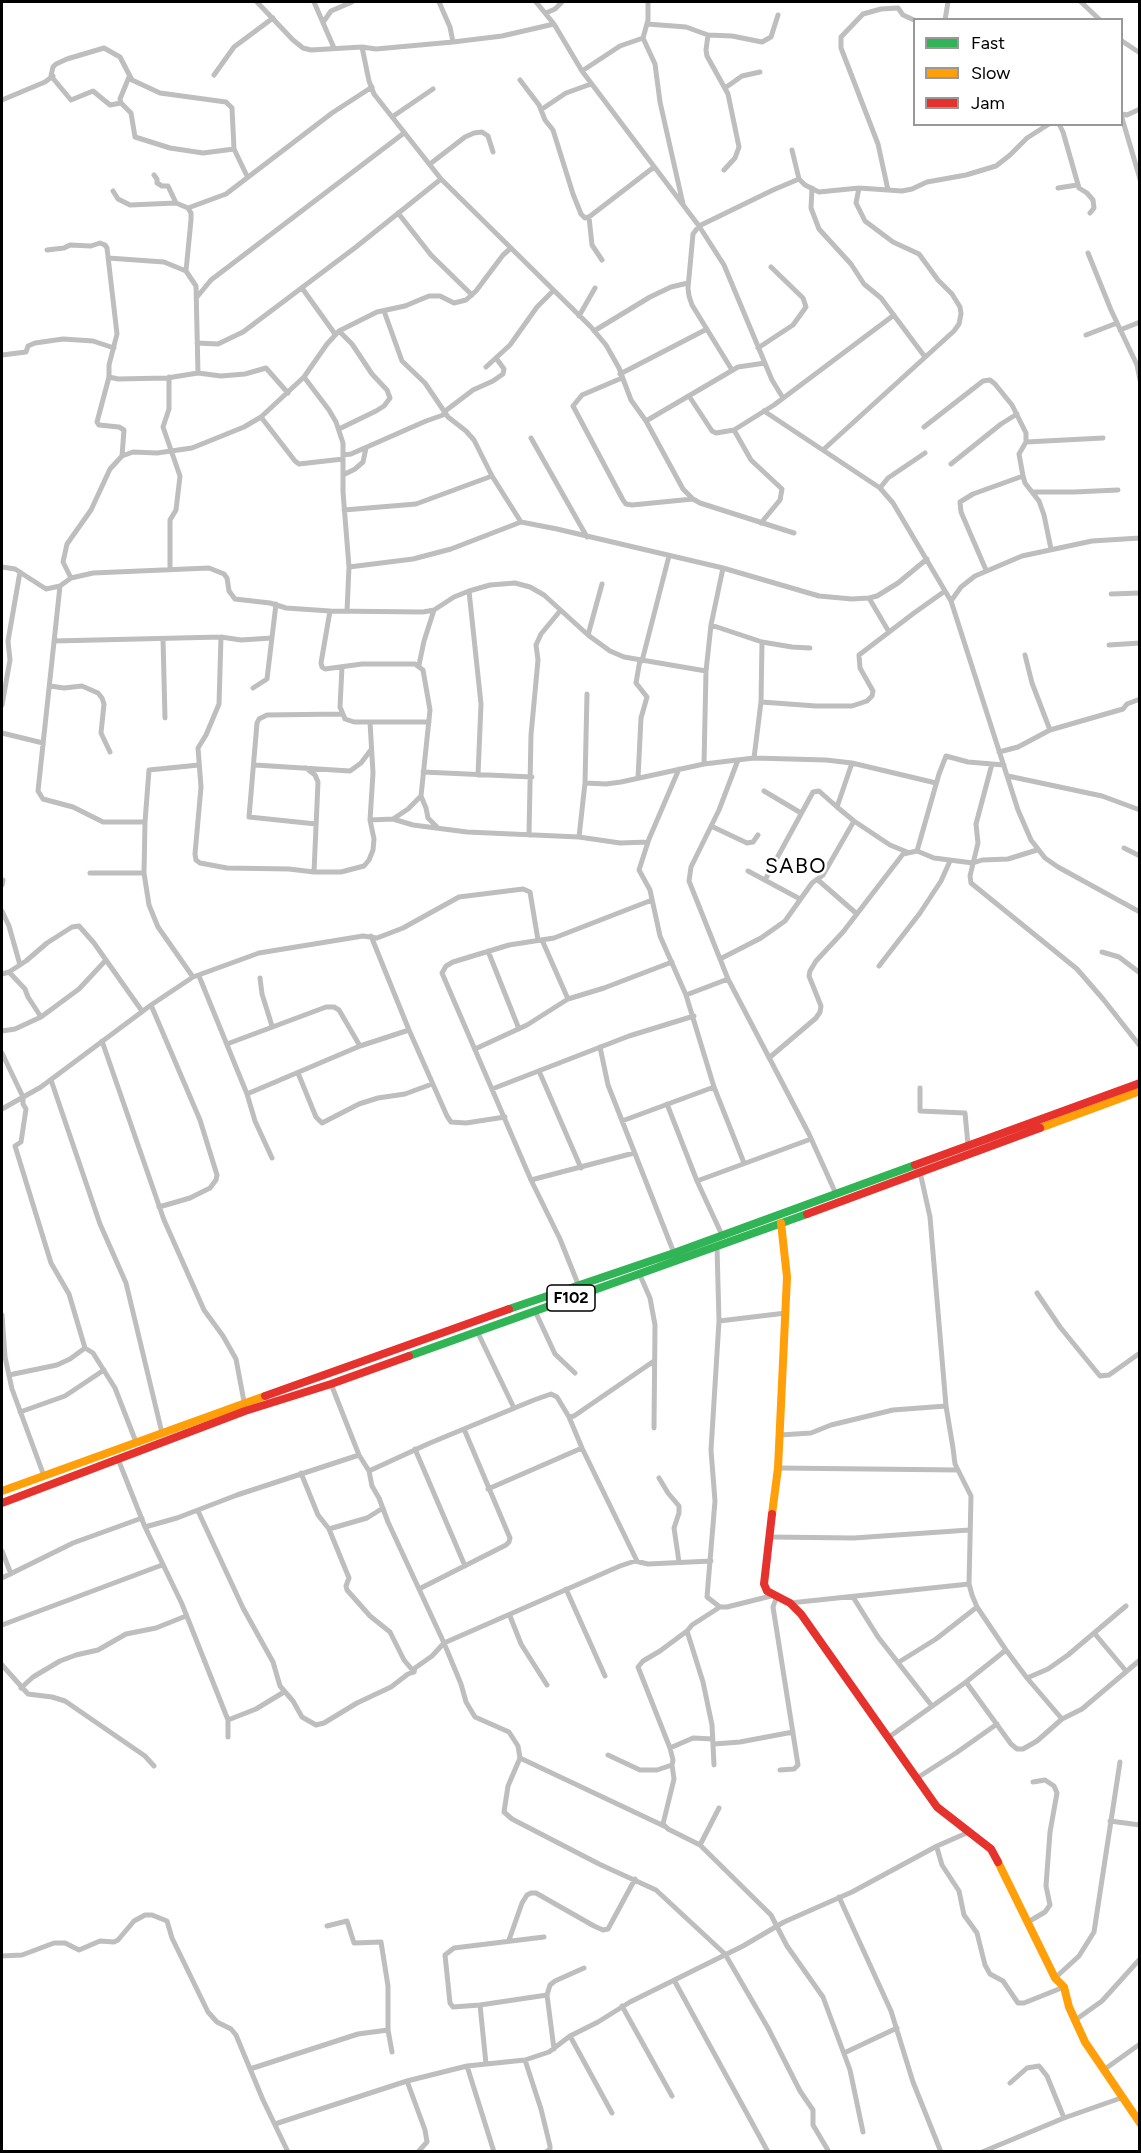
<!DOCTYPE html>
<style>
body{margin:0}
#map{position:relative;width:1141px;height:2153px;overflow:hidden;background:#fff;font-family:Figtree,sans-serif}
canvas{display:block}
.frame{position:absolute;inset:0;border:3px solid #000;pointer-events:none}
.legend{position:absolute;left:913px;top:18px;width:210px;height:108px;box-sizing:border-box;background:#fff;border:2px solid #999;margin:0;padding:8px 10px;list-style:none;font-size:18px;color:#000}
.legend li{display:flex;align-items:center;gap:12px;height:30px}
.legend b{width:30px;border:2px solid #999}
</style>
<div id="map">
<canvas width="1141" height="2153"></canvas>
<div class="frame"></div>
<ul class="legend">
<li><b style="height:8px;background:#30b455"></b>Fast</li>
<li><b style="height:8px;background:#ff9f0a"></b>Slow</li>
<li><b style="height:8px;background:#e5322d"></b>Jam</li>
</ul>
</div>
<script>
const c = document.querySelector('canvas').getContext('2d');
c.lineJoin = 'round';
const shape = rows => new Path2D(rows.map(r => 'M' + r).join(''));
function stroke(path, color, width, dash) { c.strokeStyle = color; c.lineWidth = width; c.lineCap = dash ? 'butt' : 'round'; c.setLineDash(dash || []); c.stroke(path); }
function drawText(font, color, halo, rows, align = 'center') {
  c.font = font + ' Figtree,sans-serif'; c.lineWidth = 5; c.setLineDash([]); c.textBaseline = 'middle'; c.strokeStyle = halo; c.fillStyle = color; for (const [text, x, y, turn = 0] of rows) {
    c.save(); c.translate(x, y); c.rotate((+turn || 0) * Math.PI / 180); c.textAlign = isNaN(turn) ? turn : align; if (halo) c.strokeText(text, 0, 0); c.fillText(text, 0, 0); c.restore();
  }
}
const street = shape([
 [257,2,293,40,303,48,311,50,362,47,376,49,453,42,502,36,554,24],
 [314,2,334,48],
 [439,2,450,27,453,42],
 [536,2,554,24,582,71,699,226,724,265,772,380,783,398],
 [648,2,648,20,643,38,655,64,660,102,683,204],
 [1081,2,1100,20],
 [546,13,555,9,562,2],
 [945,20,948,2],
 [324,21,331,11,352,2],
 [647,24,686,27,708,35,732,36,762,42,771,37,778,15],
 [708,35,706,50,707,56,728,94,739,147,735,158,724,170],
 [1122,41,1140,53],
 [362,47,369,81,374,94,441,179,591,327,606,345,619,368,631,400,646,421,683,489,693,499,700,503,794,533],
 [582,71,620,46,643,38],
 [214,75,234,47,273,18],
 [129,77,120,99,121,103,131,113,135,137,170,148,203,153,234,149],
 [520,80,539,105,545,120,553,130,573,194,581,214,585,218,589,217,654,167],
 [725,88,742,76,760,72],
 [2,100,45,82,53,76],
 [121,103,110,105,93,91,71,100,51,76,53,67,56,64,67,59,104,48,120,57,132,80,160,93,226,102,232,108,234,149,247,176],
 [542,109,566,93,591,84],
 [1122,114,1127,115,1140,109],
 [392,117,433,89],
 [1122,118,1140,179],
 [1059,124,1063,132,1079,188,1087,193,1093,200,1094,208,1090,213],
 [792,150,799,179,805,185,819,192,859,188,902,191,912,189,927,182,966,175,996,166,1010,155,1027,138,1049,124],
 [430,164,465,137,474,133,482,132,488,136,493,152],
 [154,175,157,179,157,183,162,186,168,186,176,203],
 [812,188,811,208,819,229,851,264,864,284,881,298,925,357],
 [1058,188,1077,185],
 [888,190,878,144,841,48,841,37,863,14,881,9,898,8,903,15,914,20],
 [113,191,118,199,130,205,176,203,188,208,191,213,191,220,186,271],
 [188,208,226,194,332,113,372,87],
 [398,213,431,255,472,295],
 [589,217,592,245,602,260],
 [47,250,64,248,70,245,91,246,100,243,105,245,107,248,117,334,109,365,109,377,97,422,99,425,119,427,124,430,122,456],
 [1088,253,1111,310,1137,365,1140,380],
 [108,258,164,262,186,271,196,286,198,373],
 [302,288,335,334],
 [197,297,211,280,404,133],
 [384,311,402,361,425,383,448,417,466,431,474,440,492,476,521,522],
 [579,316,595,288],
 [1120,330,1140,322],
 [594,331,650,297,671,287,688,283],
 [1086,335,1117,323],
 [197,343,218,344,243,332,356,247,441,179],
 [758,348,793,325,806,307,803,298,771,267],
 [2,355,26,352,28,346,35,343,63,339,93,341,114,348],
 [486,367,510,345,537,307,553,291],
 [732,370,692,305,689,296,688,288,693,234,699,226,773,190,799,179],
 [620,374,707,329],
 [109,377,118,379,167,378,198,373,221,376,245,374,266,368,288,393],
 [169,377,169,409,163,427,180,476,176,510,170,520,170,569],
 [304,377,329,410,336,422,343,443,343,492,349,567,347,611],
 [622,378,582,395,573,406,623,500,626,504,632,505,693,499],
 [689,396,712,431,716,433,734,430,774,405,894,315],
 [764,411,880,488,893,503,951,601,1018,810,1031,840,1045,858,1058,867,1140,912],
 [444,412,473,390,493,381,503,374,504,369,496,358],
 [261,417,295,461,299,464,343,459],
 [646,421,738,367,765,363],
 [924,427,983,381,990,380,995,384,1012,405,1026,433,1026,442,1019,454,1023,476,1025,483,1039,501,1044,515,1051,549],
 [339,429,376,411,384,406,390,398,387,390,372,374,352,344,339,331],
 [734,430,751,460,782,489,780,500,761,523],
 [531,438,587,537],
 [1026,442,1103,438],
 [823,450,954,331,959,324,961,314,960,307,952,294,938,280,919,254,893,242,865,221,856,203,859,188],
 [343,455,351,454,426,421,446,414],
 [951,464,1001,424,1017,414],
 [343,475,355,469,363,462,366,448],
 [880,488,888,478,925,453],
 [1033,492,1074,492,1118,490],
 [344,510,416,504,492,476],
 [2,567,15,569,46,589,60,586,71,578,93,573,209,568,224,574,227,578,229,591,235,599,270,603,286,608,330,611,423,612,434,610,454,597,469,591,490,585,515,583,530,587,544,595,588,635,610,651,624,657,706,671],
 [349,567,413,559,451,549,521,522,557,529,723,568,819,596,852,599,869,598,877,596,898,583,927,559],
 [986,570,961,512,960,502,973,494,1023,476],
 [71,578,63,562,67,544,91,510,110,469,122,456,133,452,157,453,192,448,244,427,261,417,304,377,327,344,339,331,377,312,405,306,429,296,440,296,454,303,466,300,476,291,503,255,511,248],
 [60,586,38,791,43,799,73,807,103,822,145,822],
 [469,591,481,704,478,775],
 [1111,594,1140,593],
 [869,598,889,632],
 [951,601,961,587,975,576,1022,556,1092,541,1140,538],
 [330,611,321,663,322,667,325,669,362,664,415,664,423,670,430,710,421,796,408,809,393,819],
 [711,625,762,642,792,647,810,648],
 [588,635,602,584],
 [221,637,219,704,206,735,198,748,201,787,195,854,196,860,200,863,227,868,289,869,314,872,341,872,364,866,369,860,373,850,374,839,370,820,373,773,370,722],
 [163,639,165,718],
 [54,641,221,637,241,640,272,638],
 [1109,645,1140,643],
 [1025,655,1032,683,1050,730],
 [642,661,669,556],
 [419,665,424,641,434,610],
 [342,667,340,707,345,719,354,722,429,722],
 [50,686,64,688,82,686,98,693,102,698,104,704,101,733,110,752],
 [253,688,267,679,276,604],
 [761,702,816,706,852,706,867,701,872,696,873,691,860,668,859,655,914,613,945,591],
 [2,705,10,660,8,641,20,572],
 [2,733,43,743],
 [999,752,1018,747,1050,730,1123,709,1127,704,1140,699],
 [754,758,761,702,762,642],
 [738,760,719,810,691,867,689,881,728,979,809,1134,836,1194],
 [852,763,837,807,854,821,890,845,907,852],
 [704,764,706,671,711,625,723,568],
 [992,764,976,824,978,843,970,876,971,883,1077,969,1103,999,1140,1046],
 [255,765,350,771,361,763,370,751],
 [306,768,315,775,318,782,314,872],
 [679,769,649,839,639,870,650,890,660,936,686,995,714,1087,744,1163],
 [423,772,532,777],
 [1008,776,1102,796,1140,810],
 [638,778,641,718,647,697,636,683,640,660],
 [585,783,606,784,621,782,704,764,754,758,826,760,852,763,936,783],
 [764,791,801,813],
 [421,796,426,808,428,818,438,828],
 [370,820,393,819,413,825,467,832,579,837,620,843,648,842],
 [316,824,249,817,257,723,259,719,267,715,342,714],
 [711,826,747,843,753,842,758,835],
 [529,835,531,735,538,660,536,645,541,634,560,611],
 [579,837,585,783,587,694],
 [1124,848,1140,856],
 [917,851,939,774,946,756,968,762,1004,765],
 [748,871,800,899],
 [90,873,144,873],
 [765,880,813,792,819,791,837,807],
 [818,880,857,914],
 [2,885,3,880],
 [2,911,9,926,20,965],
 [371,936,409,1030,447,1116,451,1122,466,1123,505,1117],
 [542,940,568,999],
 [488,951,519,1029],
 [1102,952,1119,957,1140,973],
 [720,959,761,938,785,921,812,883,823,875,854,821],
 [879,966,920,913,941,881,950,861],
 [9,972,25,989,28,997,41,1017],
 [2,974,9,972,26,961,47,943,72,927,79,926,94,943,142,1011],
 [199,976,247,1094,255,1121,272,1158],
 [193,977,158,927,149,905,144,873,145,822,149,770,199,765],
 [260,978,262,994,272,1026],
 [686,995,728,979],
 [151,1005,200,1120,217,1175,216,1180,210,1188,190,1198,159,1207],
 [2,1031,15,1029,41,1017,79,989,106,960],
 [102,1041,164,1220,204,1310,223,1336,236,1359,245,1407],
 [227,1044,326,1007,334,1007,339,1010,360,1046],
 [600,1047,608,1085,674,1253],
 [475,1049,527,1025,568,999,604,988,672,962],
 [2,1053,23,1097,23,1104,26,1109,21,1142,15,1146,51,1263,69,1294,85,1348,93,1353,115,1388,136,1442],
 [769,1058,816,1018,820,1012,821,1006,809,976,810,971,816,961,843,932,903,854,917,851,934,858,973,863,982,860,1008,859,1037,850],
 [539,1071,581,1168],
 [298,1073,316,1117,322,1123,359,1104,378,1098,405,1094,432,1084],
 [51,1080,100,1224,126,1283,162,1433],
 [920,1088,920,1111,965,1113,968,1145],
 [492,1089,629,1036,694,1016],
 [247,1094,360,1046,409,1030],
 [667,1104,697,1181,722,1235],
 [2,1109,41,1087,151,1005,193,977,259,953,363,936,377,938,403,928,459,897,523,889,530,892,538,940],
 [622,1121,714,1087],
 [920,1172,930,1217,946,1406,953,1448,955,1464,971,1496,969,1584,972,1595,977,1607,1006,1650,1027,1678,1062,1719],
 [531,1180,634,1153],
 [697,1181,811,1139],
 [717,1247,719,1321,711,1450,715,1501,707,1597,720,1607,727,1607,775,1595],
 [639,1273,650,1298,655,1325,654,1428],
 [578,1284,560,1239,531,1180,442,973,446,966,453,962,509,945,554,938,652,900],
 [1037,1293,1060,1327,1100,1376,1109,1375,1140,1353],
 [535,1311,555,1354,575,1373],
 [2,1315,5,1357,12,1389,44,1476],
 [719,1321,786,1313],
 [477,1331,514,1408],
 [9,1375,57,1365,70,1359,85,1348],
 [331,1384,359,1455,369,1471,372,1486,379,1498,388,1522,444,1643,461,1684,466,1702,475,1717,509,1732,518,1746,520,1758,508,1786,504,1812,512,1819,599,1864,656,1890,725,1954,768,2028,800,2091,813,2110,813,2125,829,2152],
 [20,1412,65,1396,104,1370],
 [569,1417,574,1416,654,1361],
 [780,1435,811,1433,831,1425,893,1410,946,1406],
 [415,1449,465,1566],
 [118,1459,145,1527,182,1604,228,1720,228,1737],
 [778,1468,958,1470],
 [369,1471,430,1443,534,1400,551,1394,557,1397,569,1417,582,1448,637,1561],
 [301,1473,318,1515,329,1529,349,1578,346,1586,347,1590,370,1616,390,1632,404,1660,414,1672],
 [659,1478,668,1493,679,1506,679,1513,674,1528,679,1562],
 [488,1489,582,1448],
 [198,1511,243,1608,273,1662,280,1686,293,1701,302,1717,316,1725,324,1723,357,1703,391,1687,408,1674,414,1672,415,1668,432,1656,444,1643,620,1566,635,1561,648,1564,711,1561],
 [145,1527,177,1518,237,1495,359,1455],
 [329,1529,367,1518,383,1508],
 [770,1537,854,1538,969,1530],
 [2,1551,11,1574],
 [2,1578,73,1543,142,1518],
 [419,1589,506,1545,509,1542,510,1538,464,1429],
 [566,1589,605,1676],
 [777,1596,773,1607,798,1765,794,1769,780,1770],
 [853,1597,878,1637,932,1706],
 [790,1603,969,1584],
 [510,1616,521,1644,547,1685],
 [2,1625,162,1565],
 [687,1631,660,1651,643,1661,638,1667,670,1748,673,1760,672,1765,674,1779,663,1824,668,1829,700,1845,771,1915,787,1946,823,1997,850,2070,863,2132],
 [1095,1634,1126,1671],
 [899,1662,936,1639,977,1607],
 [2,1665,28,1694,52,1697,65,1701,145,1756,154,1766],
 [1027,1678,1048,1669,1068,1655,1126,1606],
 [966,1682,1011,1744,1017,1749,1023,1749,1037,1741,1062,1719,1082,1709,1140,1660],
 [21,1688,33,1677,60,1661,76,1655,98,1650,126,1634,156,1628,186,1616],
 [228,1720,256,1709,284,1692],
 [889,1737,966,1682,1006,1650],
 [714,1744,740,1742,793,1732],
 [670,1748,693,1738,713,1739],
 [608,1755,640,1770,657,1770,672,1765],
 [520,1758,664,1826],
 [714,1765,712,1725,703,1682,687,1631,692,1625,720,1607],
 [917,1778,956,1753,997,1724],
 [1110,1821,1140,1825],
 [700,1845,719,1808],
 [937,1848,942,1865,959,1891,964,1915,977,1933,985,1965,990,1974,1003,1981,1018,2003,1024,2003,1064,1987],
 [839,1897,891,2011,913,2082,941,2152],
 [1028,1922,1045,1912,1050,1905,1046,1886,1050,1832,1057,1793,1054,1786,1045,1780,1033,1782],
 [327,1926,347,1921,354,1943,381,1942,388,1986,388,2030,392,2052],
 [544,1937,454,1948,445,1955,450,2003,453,2007,480,2005,547,1995,554,2049],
 [509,1940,522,1903,527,1895,531,1893,536,1893,594,1926,603,1930,608,1929,635,1879],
 [2,1956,22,1955,54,1943,65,1943,79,1950,100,1941,114,1942,118,1940,134,1921,145,1915,152,1915,167,1921,172,1938,208,2012,217,2022,231,2029,236,2035,263,2100,288,2152],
 [1055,1978,1079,1956,1094,1932,1120,1762],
 [674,1980,768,2152],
 [547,1995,550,1985,555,1981,584,1968],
 [480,2005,486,2064],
 [622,2006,672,2096],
 [1074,2021,1102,2001,1140,1959],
 [570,2036,612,2113],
 [844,2053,897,2028],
 [525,2060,541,2109,550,2146,550,2149,546,2152],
 [467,2066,494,2152],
 [250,2069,358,2034,388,2030],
 [1105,2069,1140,2044],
 [407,2081,425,2130,427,2142,418,2152],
 [1010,2083,1027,2068,1039,2066,1047,2076,1064,2118],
 [275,2124,407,2081,467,2066,525,2060,549,2052,570,2036,598,2022,630,2002,743,1946,784,1922,852,1892,937,1846,969,1832],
 [982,2152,1064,2118,1121,2098]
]);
const fast = shape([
 [509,1309,674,1253,915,1165],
 [409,1356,807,1214]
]);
const slow = shape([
 [1040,1128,1140,1091],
 [2,1491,265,1396],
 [772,1514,778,1468,787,1277,781,1223],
 [998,1862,1055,1978,1064,1987,1069,2007,1085,2042,1140,2123]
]);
const jam = shape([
 [915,1165,1140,1083],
 [807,1214,1040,1128],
 [265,1396,509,1309],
 [2,1503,245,1411,331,1384,409,1356],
 [772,1514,764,1584,767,1591,790,1603,801,1614,937,1807,991,1849,998,1862]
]);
const shields = [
 [571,1298,48]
];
const shieldNames = [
 ["F102",571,1298]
];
const quarterNames = [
 ["SABO",796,867]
];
stroke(street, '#bebebe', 5);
stroke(fast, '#30b455', 8);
stroke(slow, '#ff9f0a', 8);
stroke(jam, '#e5322d', 8);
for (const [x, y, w] of shields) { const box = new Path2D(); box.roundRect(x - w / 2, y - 13, w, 26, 4.5); c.fillStyle = '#fff'; c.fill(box); stroke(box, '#000', 1.5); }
drawText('bold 16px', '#000', null, shieldNames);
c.letterSpacing = '1.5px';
drawText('21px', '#000', '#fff', quarterNames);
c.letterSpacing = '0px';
</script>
